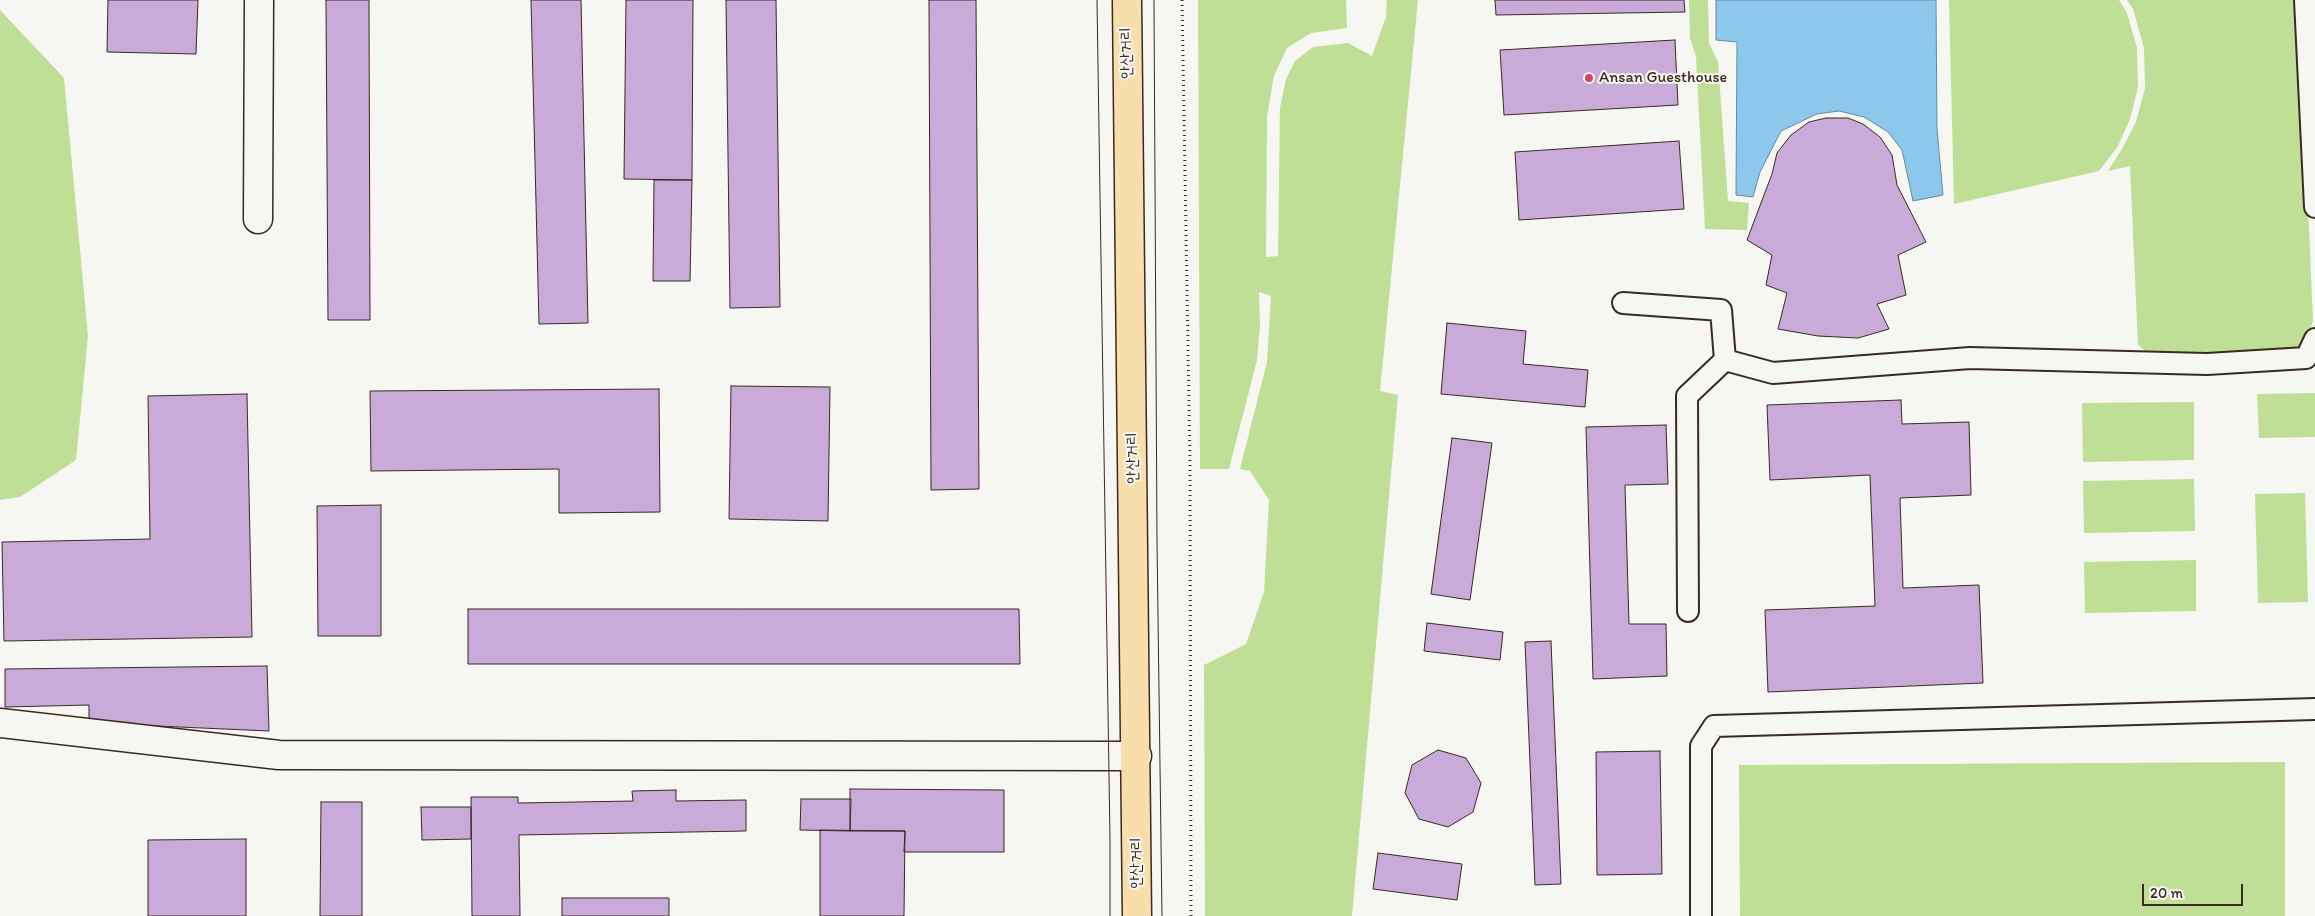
<!DOCTYPE html>
<meta charset="utf-8">
<style>
body{margin:0}
#map{position:relative;width:2315px;height:916px;overflow:hidden;background:#f6f6f2;font-family:Itim,sans-serif}
canvas{display:block}
.scale{position:absolute;left:2142px;top:884px;width:101px;height:22px;box-sizing:border-box;border:2px solid #3b2a1e;border-top:0;padding-left:6px;font-size:15px;line-height:18px;white-space:nowrap;color:#3b2a1e;-webkit-text-stroke:4px #f6f6f2;paint-order:stroke}
</style>
<div id="map">
<canvas width="2315" height="916"></canvas>
<div class="scale">20 m</div>
</div>
<script>
const c = document.querySelector('canvas').getContext('2d');
c.lineJoin = 'round';
function paint(path, color) { c.fillStyle = color; c.fill(path, 'evenodd'); }
const shape = rows => new Path2D(rows.map(r => 'M' + r).join(''));
function stroke(path, color, width, dash) { c.strokeStyle = color; c.lineWidth = width; c.lineCap = dash ? 'butt' : 'round'; c.setLineDash(dash || []); c.stroke(path); }
function drawText(font, color, halo, rows, align = 'center') {
  c.font = font + ' Itim,"Poor Story",sans-serif'; c.lineWidth = 4; c.setLineDash([]); c.textBaseline = 'middle'; c.strokeStyle = halo; c.fillStyle = color; for (const [text, x, y, turn = 0] of rows) {
    c.save(); c.translate(x, y); c.rotate((+turn || 0) * Math.PI / 180); c.textAlign = isNaN(turn) ? turn : align; if (halo) c.strokeText(text, 0, 0); c.fillText(text, 0, 0); c.restore();
  }
}
const green = shape([
 [1198,0,1346,0,1347,28,1311,33,1287,48,1274,76,1267,116,1266,257,1278,256,1280,108,1286,79,1295,61,1313,47,1348,43,1372,56,1386,17,1387,0,1418,0,1380,391,1398,395,1352,916,1205,916,1204,665,1246,644,1264,592,1269,500,1250,471,1240,469,1267,362,1271,296,1259,292,1260,325,1257,360,1229,469,1200,469],
 [1689,0,1708,0,1709,43,1718,62,1728,201,1749,203,1747,230,1705,229,1696,57,1690,38],
 [1949,0,2119,0,2127,13,2137,48,2138,87,2130,119,2118,146,2099,171,1954,204],
 [2127,0,2299,0,2313,321,2308,336,2295,350,2285,353,2149,354,2138,345,2130,166,2108,171,2122,149,2136,122,2145,88,2144,48,2133,9],
 [0,10,64,78,88,336,76,460,20,497,0,500],
 [2315,393,2315,437,2259,438,2257,394],
 [2194,402,2194,460,2083,462,2082,403],
 [2194,479,2195,531,2084,533,2083,481],
 [2305,493,2308,602,2258,603,2255,494],
 [2196,560,2196,611,2085,613,2084,562],
 [2285,762,2285,916,1740,916,1739,765]
]);
const water = shape([
 [1716,0,1936,0,1937,129,1943,195,1913,201,1902,150,1888,132,1864,117,1839,111,1817,114,1781,131,1760,172,1753,197,1736,195,1737,42,1716,40,1716,0]
]);
const building = shape([
 [108,0,198,0,196,54,107,52,108,0],
 [326,0,369,0,370,320,328,320,326,0],
 [531,0,581,0,588,323,539,324,531,0],
 [626,0,693,0,692,180,624,179,626,0],
 [726,0,776,0,780,307,730,308,726,0],
 [929,0,976,0,979,489,931,490,929,0],
 [1495,0,1684,0,1685,12,1496,15,1495,0],
 [1675,40,1678,105,1504,115,1500,50,1675,40],
 [1826,118,1848,118,1863,124,1880,137,1892,155,1897,185,1926,242,1898,255,1906,295,1877,304,1889,329,1858,338,1818,336,1778,329,1787,293,1766,285,1772,255,1747,240,1772,174,1777,153,1791,135,1809,122,1826,118],
 [1679,141,1684,209,1519,220,1515,152,1679,141],
 [654,180,692,180,690,281,653,281,654,180],
 [1447,323,1526,331,1523,364,1588,370,1585,407,1441,394,1447,323],
 [731,386,830,387,828,521,729,519,731,386],
 [659,389,660,512,559,513,559,469,371,471,370,391,659,389],
 [247,394,252,637,4,641,2,542,150,539,148,396,247,394],
 [1901,400,1902,424,1969,422,1971,495,1900,498,1903,588,1979,585,1983,683,1768,692,1765,610,1875,606,1870,475,1770,480,1767,405,1901,400],
 [1666,425,1668,484,1625,485,1629,624,1666,624,1667,676,1593,679,1586,427,1666,425],
 [1452,438,1492,443,1470,600,1431,594,1452,438],
 [381,505,381,636,318,636,317,506,381,505],
 [468,609,1019,609,1020,664,468,664,468,609],
 [1427,623,1503,632,1500,660,1424,651,1427,623],
 [1551,641,1561,884,1535,885,1525,642,1551,641],
 [267,666,269,731,89,723,89,705,5,707,5,669,267,666],
 [1438,750,1466,758,1481,783,1473,812,1448,827,1419,819,1405,793,1412,765,1438,750],
 [1660,751,1662,874,1597,875,1596,752,1660,751],
 [850,789,1004,790,1004,852,904,852,905,831,850,831,850,789],
 [676,790,676,801,746,800,746,831,519,835,520,916,472,916,471,797,518,797,518,803,633,801,632,791,676,790],
 [801,799,851,799,850,831,800,830,801,799],
 [321,802,362,802,362,916,320,916,321,802],
 [421,807,471,807,471,839,422,840,421,807],
 [820,830,905,831,904,916,820,916,820,830],
 [246,839,246,916,148,916,148,840,246,839],
 [1378,853,1462,864,1457,900,1373,889,1378,853],
 [562,898,669,898,669,916,562,916,562,898]
]);
const path = shape([
 [1182,0,1190,463,1191,916]
]);
const lane = shape([
 [2305,0,2315,207],
 [1623,303,1721,310,1725,360,1773,373,1970,358,2207,364,2306,358,2315,339],
 [1688,611,1687,396,1725,360],
 [1701,916,1701,746,1714,726,2315,709]
]);
const street = shape([
 [258,219,259,0]
]);
const secondary = shape([
 [0,723,279,755,1137,756]
]);
const primary = shape([
 [1127,0,1137,916]
]);
const tram = shape([
 [1097,0,1110,840,1110,916],
 [1154,0,1157,541,1162,916]
]);
const markers = [
 [1589,78,5,"#d1495b"]
];
const streetNames = [
 ["안산거리",1127,53,-91],
 ["안산거리",1133,458,-91],
 ["안산거리",1137,863,-90]
];
const poiNames = [
 ["Ansan Guesthouse",1599,78]
];
paint(green, '#bfdf97');
paint(water, '#8cc8ec');
stroke(water, '#6c899a', 1);
paint(building, '#c8abd9');
stroke(building, '#3b2a1e', 1);
stroke(lane, '#3b2a1e', 24);
stroke(street, '#3b2a1e', 31);
stroke(secondary, '#3b2a1e', 31);
stroke(primary, '#3b2a1e', 31);
stroke(path, '#3b2a1e', 3, [1, 4]);
stroke(lane, '#f6f6f2', 20);
stroke(street, '#f6f6f2', 28);
stroke(secondary, '#f6f6f2', 28);
stroke(primary, '#f8deab', 28);
stroke(tram, '#3b2a1e', 1);
for (const [x, y, r, color] of markers) { const dot = new Path2D(); dot.arc(x, y, r, 0, 2 * Math.PI); c.fillStyle = color; c.fill(dot); stroke(dot, '#f6f6f2', 2); }
drawText('16px', '#3b2a1e', '#f6f6f2', streetNames);
drawText('16px', '#3b2a1e', '#f6f6f2', poiNames, 'left');
</script>
